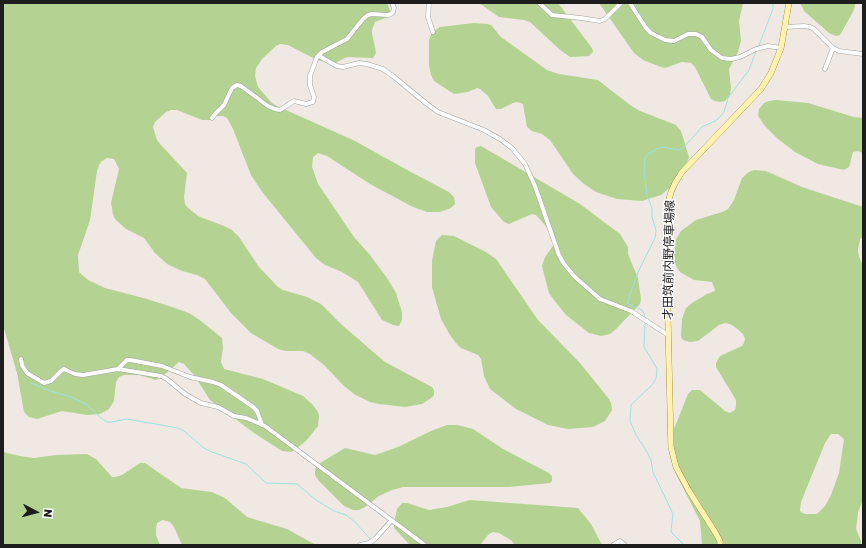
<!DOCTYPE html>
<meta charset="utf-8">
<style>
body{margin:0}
#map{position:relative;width:866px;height:548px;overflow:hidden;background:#f0e8e2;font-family:"Golos Text",sans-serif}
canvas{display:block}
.frame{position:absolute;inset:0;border:4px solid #1d1d1d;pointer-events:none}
.north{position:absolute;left:16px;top:492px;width:40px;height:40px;-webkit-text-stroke:3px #fff;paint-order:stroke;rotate:96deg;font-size:11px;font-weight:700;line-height:16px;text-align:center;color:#1d1d1d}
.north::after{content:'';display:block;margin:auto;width:14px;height:18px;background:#1d1d1d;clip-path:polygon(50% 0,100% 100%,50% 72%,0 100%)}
</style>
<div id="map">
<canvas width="866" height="548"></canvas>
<div class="frame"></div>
<div class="north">N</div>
</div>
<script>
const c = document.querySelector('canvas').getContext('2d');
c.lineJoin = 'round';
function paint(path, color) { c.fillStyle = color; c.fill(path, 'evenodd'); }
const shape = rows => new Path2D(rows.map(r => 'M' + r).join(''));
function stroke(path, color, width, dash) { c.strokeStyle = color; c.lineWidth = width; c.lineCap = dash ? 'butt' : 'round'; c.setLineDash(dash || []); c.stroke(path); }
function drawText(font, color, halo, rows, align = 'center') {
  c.font = font + ' "Golos Text","Noto Sans JP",sans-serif'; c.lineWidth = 3; c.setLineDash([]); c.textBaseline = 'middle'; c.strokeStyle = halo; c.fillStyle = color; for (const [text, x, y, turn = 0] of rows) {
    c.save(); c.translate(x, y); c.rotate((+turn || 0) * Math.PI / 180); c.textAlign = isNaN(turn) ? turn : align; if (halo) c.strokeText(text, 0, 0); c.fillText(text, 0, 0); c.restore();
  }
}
const forest = shape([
 [3,3,387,3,391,12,391,16,375,22,372,30,372,33,376,53,373,58,347,57,333,64,317,60,288,45,280,44,276,46,262,59,256,68,255,76,258,87,272,103,277,106,355,141,409,171,449,192,454,197,455,204,451,208,440,212,427,212,413,207,370,184,327,156,318,153,313,157,312,167,318,184,354,237,370,255,387,278,396,293,402,312,402,320,399,326,393,325,382,320,358,282,342,272,325,265,316,258,263,193,251,175,233,129,227,118,223,116,215,116,210,120,202,120,177,110,171,110,166,112,155,122,153,127,157,140,161,145,187,173,184,197,185,204,187,207,198,216,224,226,232,230,239,237,259,267,278,287,283,290,307,297,321,304,342,325,385,362,432,387,434,390,434,395,431,398,422,404,405,407,379,404,370,402,354,394,344,386,324,365,310,354,303,351,286,351,278,349,251,333,231,313,205,279,197,275,182,271,167,264,155,253,144,238,126,229,115,219,113,214,111,203,119,169,114,159,107,158,102,161,99,165,97,171,90,220,78,255,79,272,88,280,105,288,147,299,172,307,189,313,201,321,222,338,223,348,221,362,224,369,263,379,303,396,312,404,318,412,319,416,318,426,306,441,297,448,291,452,282,451,254,433,210,400,194,375,184,364,179,362,163,376,156,380,139,375,124,375,119,377,116,382,114,401,109,409,100,414,87,415,62,411,37,419,29,417,24,412,17,373,3,325],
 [479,3,558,3,592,48,593,52,589,56,570,57,559,49,530,22,524,20,499,17],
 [599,3,743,3,739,21,741,41,738,52,729,69,731,88,730,95,725,101,720,102,715,101,711,99,695,67,691,63,682,62,665,68,661,67,643,60,634,53],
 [800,3,855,3,855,5,854,10,840,35,836,36,829,33,804,11],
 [474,23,487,24,491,25,501,37,547,70,559,74,598,80,630,105,640,111,676,125,681,131,689,157,686,165,672,186,661,195,642,201,617,199,596,192,584,184,573,174,550,140,542,134,532,131,527,127,523,104,517,102,513,103,501,109,496,109,488,96,480,89,477,88,468,92,454,94,434,81,431,75,429,65,429,40,432,32,440,27],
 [776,100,808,103,854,117,863,118,863,153,858,151,853,152,849,167,844,170,818,164,795,152,778,139,765,126,758,116,759,109,764,103,769,101],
 [481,146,580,204,620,234,628,247,628,254,638,278,641,299,640,304,616,329,610,334,601,336,589,333,566,315,554,300,549,293,542,266,545,257,553,246,554,242,551,232,536,215,532,214,509,224,506,223,503,221,491,207,475,163,475,149,477,147],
 [754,170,766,171,802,187,863,207,863,237,860,239,858,250,859,257,863,266,863,500,858,512,856,529,861,541,861,545,702,545,700,521,676,474,674,464,673,443,674,429,688,394,692,390,700,390,725,411,730,413,735,410,736,406,736,400,716,367,716,363,720,356,742,346,744,343,745,339,743,334,735,327,730,324,725,323,719,325,698,341,690,342,683,340,681,337,682,319,686,308,692,303,707,294,715,291,715,290,712,282,694,280,680,272,677,268,674,260,675,241,681,231,696,220,722,212,728,209,734,200,742,178,749,172],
 [831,434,838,434,844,439,839,473,831,495,825,506,817,514,805,514,801,512,800,510,801,502,825,443],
 [442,235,454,236,486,252,496,259,538,320,580,363,609,399,611,403,612,410,605,421,593,427,568,429,548,425,516,409,490,389,484,376,481,359,478,355,461,348,456,343,450,335,441,319,432,287,432,261,436,241],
 [447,425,457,425,473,429,503,449,549,473,552,476,552,481,550,483,509,487,403,487,392,490,379,496,365,507,359,510,353,510,344,506,318,480,315,475,315,470,317,465,345,448,375,455,398,447,431,431],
 [3,452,20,456,34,458,56,455,87,454,96,459,112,477,115,477,122,475,140,463,145,463,181,488,212,492,225,498,247,517,287,529,316,545,182,545,174,527,170,522,163,520,157,523,156,528,156,535,160,545,3,545],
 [470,500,578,508,591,524,602,545,514,545,512,541,499,533,493,532,488,535,480,545,410,545,394,528,394,522,397,509,402,503,407,503,429,510,447,507]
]);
const stream = shape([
 [758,48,773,9,773,3],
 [645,319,644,313,642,310,627,303,639,270,655,238,656,230,652,217,652,208,647,195,644,171,645,159,648,154,661,147,679,150,684,147,702,127,717,120,724,112,728,98,749,70,756,51],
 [645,322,644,347,655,365,657,369,656,378,653,384,631,405,630,421,636,435,646,450,651,460,653,472,673,514,671,530,672,533,684,545],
 [31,383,51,391,71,397,86,404,101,418,107,422,112,422,127,419,178,428,184,431,204,448,212,452,246,464,266,483,297,484,316,500,334,511,346,515,355,522,371,540],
 [373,542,375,545]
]);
const street = shape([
 [429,3,428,17,433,32],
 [539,3,552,15,581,18,600,21,605,19,621,3],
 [630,3,646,28,651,33,665,40,674,41,688,34,696,34,702,37,711,50,722,58,731,59,740,57,756,49,768,46,781,48],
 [785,27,804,26,810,27,814,29,833,48,839,51,863,54],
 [319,56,337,66,343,67,359,63,367,64,383,69,393,76,427,104,438,112,484,130,500,139,512,148,525,164,535,186,559,255,564,264,575,277,600,299,631,311,668,335],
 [825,69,833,48],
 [212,118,215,114,224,105,232,88,237,85,241,86,268,106,275,109,280,110,294,101,306,104,313,102,314,97,310,85,310,76,317,57,322,52,347,39,363,19,368,15,372,14,388,15,391,14,393,12,394,8,392,3],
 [21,359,22,365,27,373,44,383,51,381,61,371,64,369,75,374,83,375,118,369,161,376,167,379,185,394,201,403,218,407,234,416,246,418,265,426,425,545],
 [118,369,127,360,130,360,162,366,190,377,213,382,221,385,252,406,257,411,262,425],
 [360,545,369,543,375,539,392,520],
 [613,545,620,541,625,545]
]);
const secondary = shape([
 [720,545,720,541,715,532,689,491,676,467,671,447,667,280,668,203,671,192,675,183,682,172,761,89,771,73,781,48,789,3]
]);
const streetNames = [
 ["才田筑前内野停車場線",669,260,-89]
];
paint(forest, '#b4d393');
stroke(stream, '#9ee1e1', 1);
stroke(street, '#a4a4a4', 5);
stroke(secondary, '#796b00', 6);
stroke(street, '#fff', 4);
stroke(secondary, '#fff2b1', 5.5);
drawText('12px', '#1d1d1d', '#fff', streetNames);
</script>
